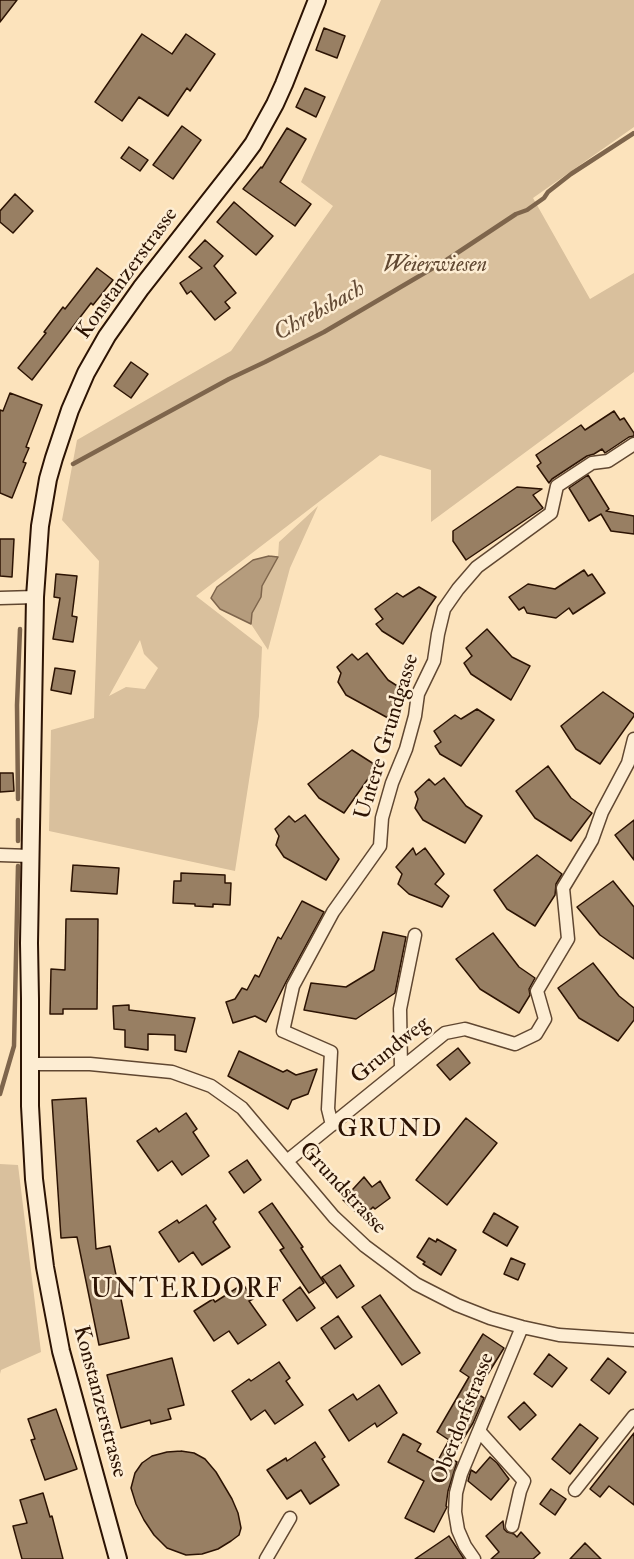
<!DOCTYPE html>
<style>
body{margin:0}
canvas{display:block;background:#fce3bc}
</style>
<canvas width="634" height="1559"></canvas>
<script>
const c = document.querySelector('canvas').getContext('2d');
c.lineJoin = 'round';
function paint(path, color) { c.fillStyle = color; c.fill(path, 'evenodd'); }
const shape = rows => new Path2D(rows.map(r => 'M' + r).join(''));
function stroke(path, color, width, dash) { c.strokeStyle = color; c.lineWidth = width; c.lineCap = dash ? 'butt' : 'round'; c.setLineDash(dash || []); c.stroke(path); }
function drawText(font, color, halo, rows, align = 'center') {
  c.font = font + ' "IM FELL Double Pica",serif'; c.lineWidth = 5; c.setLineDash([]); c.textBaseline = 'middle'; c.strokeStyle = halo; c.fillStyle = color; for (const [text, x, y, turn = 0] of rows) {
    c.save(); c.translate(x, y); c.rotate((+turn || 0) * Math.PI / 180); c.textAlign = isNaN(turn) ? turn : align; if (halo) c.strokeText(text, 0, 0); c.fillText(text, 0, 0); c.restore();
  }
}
const green = shape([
 [381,0,634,0,634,127,533,198,590,299,634,273,634,372,431,522,431,470,380,455,196,596,262,647,259,716,235,871,49,831,51,730,94,718,99,561,62,520,77,440,231,351,333,206,301,182],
 [140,640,144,654,158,668,145,689,126,687,109,696],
 [318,506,290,568,268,650,251,624,252,613,261,597,262,586,278,557,279,542],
 [0,1164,18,1165,41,1352,1,1370,0,1374]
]);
const water = shape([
 [269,556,278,557,262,586,261,597,252,613,251,624,220,609,211,598,217,587,253,560,269,556]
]);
const stream = shape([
 [73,464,229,379,265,362,324,332,445,261,516,214,527,210,544,198,548,192,571,174,634,133],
 [18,799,17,705,20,629],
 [18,841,18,820],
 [0,1094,14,1046,18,866]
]);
const building = shape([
 [0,0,17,0,0,22,0,0],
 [324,28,345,36,337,58,316,50,324,28],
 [142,34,172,54,186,34,215,54,190,91,187,88,168,116,139,97,122,121,95,102,142,34],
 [305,88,325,97,316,117,296,107,305,88],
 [182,126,201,140,173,179,153,165,182,126],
 [287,128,306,139,280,182,311,204,295,226,243,189,261,167,262,168,287,128],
 [129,147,148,160,140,171,121,158,129,147],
 [15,194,33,211,13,233,0,222,0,211,15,194],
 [234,202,273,236,256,255,217,222,234,202],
 [205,240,223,256,214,266,236,293,225,302,230,308,215,320,191,291,187,294,180,283,202,268,189,257,205,240],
 [97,268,113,280,93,305,91,303,32,380,18,368,46,333,44,332,63,307,65,309,97,268],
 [131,362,148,374,131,398,114,386,131,362],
 [10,393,42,405,26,447,29,448,23,462,26,463,12,498,0,493,0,410,3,411,10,393],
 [614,411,620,420,624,418,634,433,634,436,629,437,605,453,602,449,594,454,587,456,552,479,549,483,537,466,541,463,536,455,581,425,585,430,614,411],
 [588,475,609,509,606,511,634,516,634,534,611,531,601,514,589,521,569,488,588,475],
 [517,487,542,489,533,495,543,508,466,560,453,541,453,531,517,487],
 [0,539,14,539,12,577,0,576,0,539],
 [584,570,588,576,592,574,605,593,573,614,569,608,556,618,527,613,524,607,519,610,509,597,528,584,555,589,584,570],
 [56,574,77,576,72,616,77,617,73,642,53,639,60,598,54,597,56,574],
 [419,587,436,597,403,644,382,631,376,624,383,619,375,609,397,593,403,597,419,587],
 [487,629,512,657,530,666,511,700,471,674,464,663,472,656,466,648,487,629],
 [367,653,388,680,405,691,388,718,346,695,338,682,341,673,337,667,352,654,358,660,367,653],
 [55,668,75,671,71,694,51,690,55,668],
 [603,692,634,714,634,716,600,764,576,749,561,726,603,692],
 [477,709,494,720,461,766,440,754,435,746,441,742,434,731,455,715,461,719,477,709],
 [352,750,377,766,344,813,319,798,308,784,352,750],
 [548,766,571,798,592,813,571,841,535,818,516,791,548,766],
 [0,773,13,773,14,791,0,792,0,773],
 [444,778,466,806,482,816,465,843,423,820,415,808,418,799,415,792,429,779,435,785,444,778],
 [305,815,339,859,326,880,284,857,276,845,279,836,275,829,289,816,295,822,305,815],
 [634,820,634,860,615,835,634,820],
 [413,848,416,855,425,848,444,874,435,884,449,896,442,907,409,894,398,884,402,874,396,867,413,848],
 [537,855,562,874,556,884,555,895,535,926,507,909,494,890,537,855],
 [73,865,119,868,117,894,71,891,73,865],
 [181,873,225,875,225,883,231,883,230,905,213,904,213,907,195,906,195,904,173,903,174,881,181,881,181,873],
 [613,881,634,907,634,959,600,935,577,907,613,881],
 [302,901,324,912,286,982,266,1022,255,1016,233,1023,226,1002,235,999,242,988,247,990,255,975,259,977,278,937,281,939,302,901],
 [66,919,98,919,97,1009,63,1009,63,1014,50,1014,51,969,65,970,66,919],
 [383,932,406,937,395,993,356,1019,304,1010,311,983,346,987,374,970,383,932],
 [493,933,519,967,535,978,529,989,530,995,519,1013,480,989,456,959,493,933],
 [593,963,619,996,634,1008,634,1020,618,1041,579,1018,558,988,593,963],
 [129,1005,129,1010,195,1018,186,1052,175,1050,175,1035,148,1034,148,1050,125,1047,125,1030,114,1029,113,1006,129,1005],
 [458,1048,470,1063,450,1080,437,1065,458,1048],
 [239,1051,283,1072,287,1070,296,1075,317,1069,308,1094,292,1100,288,1109,228,1076,239,1051],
 [86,1098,96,1249,110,1246,129,1338,99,1345,77,1237,61,1238,52,1100,86,1098],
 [186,1113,197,1129,193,1132,209,1156,182,1175,172,1161,158,1171,137,1141,156,1128,159,1132,186,1113],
 [466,1118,497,1143,447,1205,416,1180,466,1118],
 [247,1160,261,1180,244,1193,229,1172,247,1160],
 [364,1177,372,1187,380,1181,390,1198,375,1209,373,1207,362,1218,343,1200,364,1177],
 [272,1203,303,1247,301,1248,324,1283,309,1293,280,1250,284,1248,259,1212,272,1203],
 [206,1205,216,1219,213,1222,230,1247,202,1265,193,1252,179,1262,159,1232,177,1220,179,1223,206,1205],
 [494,1213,518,1227,507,1246,483,1232,494,1213],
 [429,1238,436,1242,437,1239,456,1250,441,1275,423,1264,425,1262,417,1257,429,1238],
 [511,1258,525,1264,518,1280,504,1274,511,1258],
 [340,1265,354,1286,337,1298,322,1277,340,1265],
 [243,1284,253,1299,249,1301,266,1325,238,1344,229,1331,214,1341,194,1311,213,1299,215,1302,243,1284],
 [300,1287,315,1308,297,1321,283,1300,300,1287],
 [380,1295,420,1353,402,1365,362,1307,380,1295],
 [338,1316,352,1337,335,1349,321,1328,338,1316],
 [483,1334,504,1348,476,1393,484,1398,473,1423,451,1459,457,1462,448,1491,446,1506,447,1507,434,1532,405,1518,424,1481,388,1462,403,1434,421,1444,417,1451,437,1462,449,1440,437,1432,469,1377,460,1371,483,1334],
 [549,1354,567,1368,552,1387,534,1374,549,1354],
 [172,1358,184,1405,168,1409,171,1419,151,1424,150,1420,121,1428,107,1375,172,1358],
 [608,1358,626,1372,609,1394,591,1380,608,1358],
 [279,1362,290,1378,286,1381,303,1405,275,1424,265,1410,251,1420,232,1391,249,1379,251,1381,279,1362],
 [379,1385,397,1413,377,1427,375,1423,349,1441,329,1410,353,1394,357,1400,379,1385],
 [524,1402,536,1415,520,1430,508,1417,524,1402],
 [56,1409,77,1469,45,1480,31,1440,35,1439,28,1419,56,1409],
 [580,1424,598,1438,570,1474,552,1459,580,1424],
 [634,1433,634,1505,609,1486,600,1497,590,1489,634,1433],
 [315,1442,325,1457,322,1459,339,1485,310,1504,301,1490,287,1499,267,1470,286,1458,287,1461,315,1442],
 [181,1451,194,1453,205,1459,216,1472,232,1499,238,1513,241,1528,239,1535,231,1541,218,1549,202,1554,186,1555,167,1548,154,1535,144,1520,136,1504,131,1488,135,1473,142,1463,152,1456,167,1452,181,1451],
 [490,1457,497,1463,509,1479,491,1500,468,1481,471,1470,476,1473,490,1457],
 [551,1489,566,1499,555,1515,540,1504,551,1489],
 [43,1493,50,1517,52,1516,63,1559,22,1559,13,1526,27,1523,20,1500,43,1493],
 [503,1521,504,1529,507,1532,514,1534,517,1537,521,1532,540,1553,533,1559,491,1559,499,1552,486,1536,503,1521],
 [449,1536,464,1559,415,1559,449,1536],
 [585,1543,601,1559,570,1559,585,1543]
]);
const minor = shape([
 [0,598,35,597],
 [0,855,30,856],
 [30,1064,90,1064,172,1072,211,1086,242,1108,334,1217,365,1246,416,1284,457,1305,490,1318,522,1327,559,1335,634,1340],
 [401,1068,400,1009,415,935],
 [332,1125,328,1109,331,1052,283,1031,293,986,333,912,380,846,382,818,392,783,406,749,415,716,418,694,434,661,438,634,444,609,458,589,477,567,551,513,557,486,592,463,608,461,634,444],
 [287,1161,445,1033,465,1029,515,1044,536,1034,545,1019,537,991,568,939,563,888,592,840,602,812,628,763,634,739],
 [479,1431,524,1481,520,1491,512,1526],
 [575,1490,634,1416],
 [266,1559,290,1518],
 [474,1559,465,1546,458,1530,455,1512,456,1493,461,1474,522,1327]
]);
const secondary = shape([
 [118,1559,61,1351,45,1267,34,1179,30,1106,30,999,29,943,35,597,40,526,48,479,54,458,70,410,86,373,107,336,141,288,239,163,253,144,275,104,284,84,317,0]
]);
const parkNames = [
 ["Weierwiesen",435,266]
];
const streetNames = [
 ["Konstanzerstrasse",128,274,-54],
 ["Untere Grundgasse",388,737,-73],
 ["Grundweg",391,1051,-39],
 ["Grundstrasse",342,1189,47],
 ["Konstanzerstrasse",99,1402,75],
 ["Oberdorfstrasse",464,1419,-69]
];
const waterNames = [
 ["Chrebsbach",320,312,-29]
];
const neighbourhoodNames = [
 ["GRUND",390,1131]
];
const quarterNames = [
 ["UNTERDORF",187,1291]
];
paint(green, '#d9c09d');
paint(water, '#b59c7d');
stroke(water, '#7e654c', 1.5);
stroke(stream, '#7e654c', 4.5);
paint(building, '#987f63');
stroke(building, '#2c1303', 1.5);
stroke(minor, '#604731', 15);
stroke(secondary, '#2c1303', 20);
stroke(minor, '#fdedd3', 12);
stroke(secondary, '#fdedd3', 16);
drawText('italic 22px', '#604731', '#fdedd3', parkNames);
drawText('22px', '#2c1303', '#fdedd3', streetNames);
drawText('italic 24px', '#634a34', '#fdedd3', waterNames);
c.letterSpacing = '1.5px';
drawText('24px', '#2c1303', '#fdedd3', neighbourhoodNames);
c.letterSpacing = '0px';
c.letterSpacing = '1.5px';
drawText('26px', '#2c1303', '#fdedd3', quarterNames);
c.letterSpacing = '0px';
</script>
